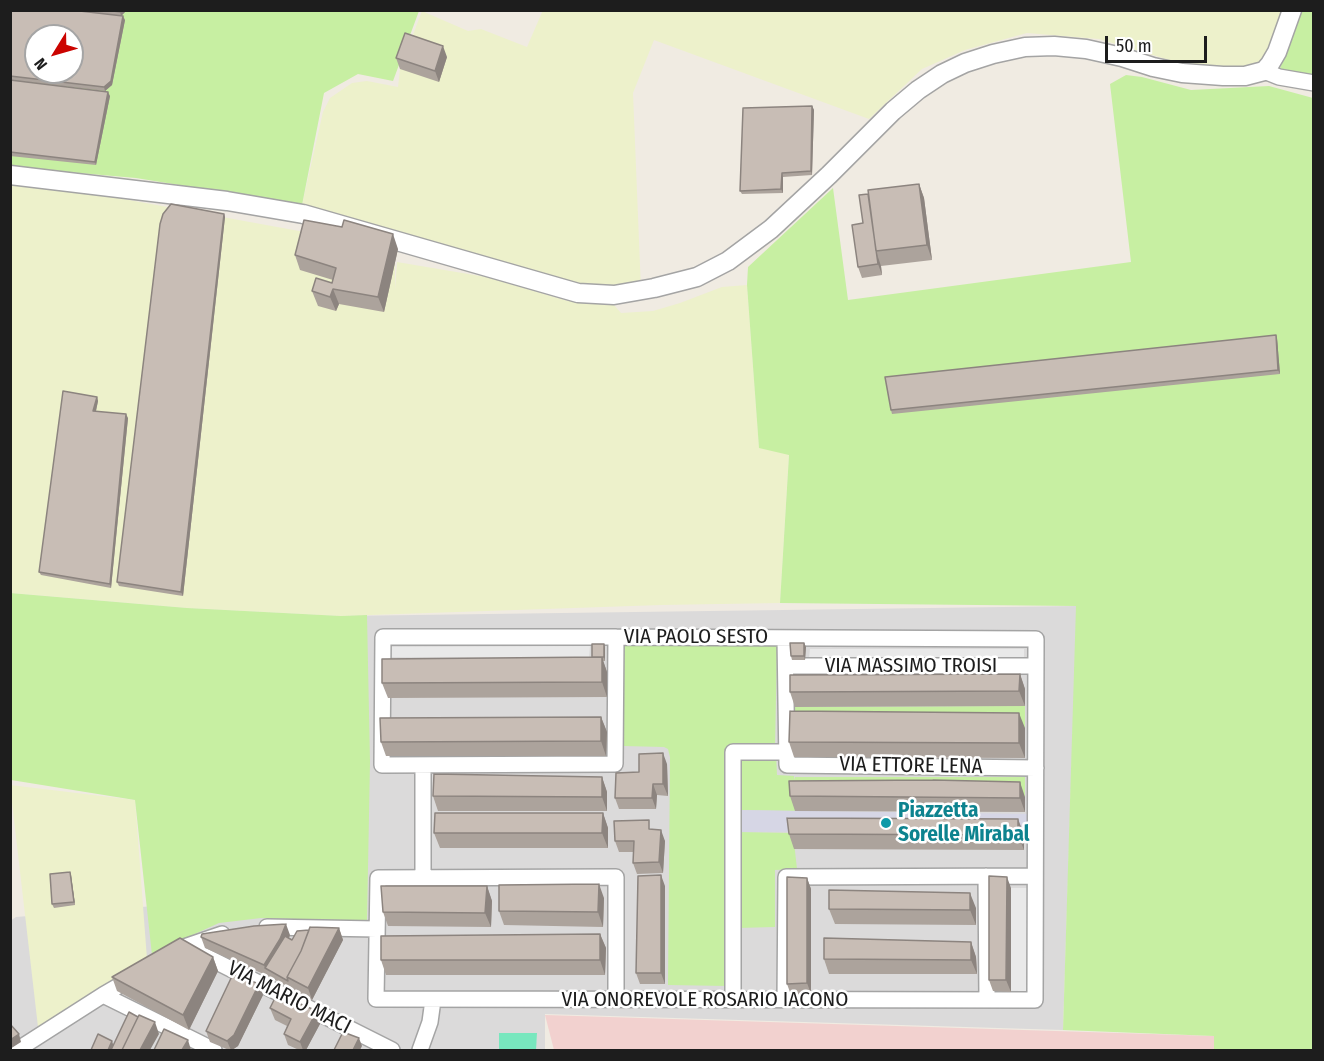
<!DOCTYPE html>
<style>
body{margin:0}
#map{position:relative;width:1324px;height:1061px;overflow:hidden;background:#f0ebe2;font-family:"Fira Sans Condensed",sans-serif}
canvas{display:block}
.frame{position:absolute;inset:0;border:12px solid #1d1d1d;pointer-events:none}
.north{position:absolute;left:24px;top:24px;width:60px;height:60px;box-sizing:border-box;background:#fff;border:2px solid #a5a5a5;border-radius:50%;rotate:233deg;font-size:16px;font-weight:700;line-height:24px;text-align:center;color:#1d1d1d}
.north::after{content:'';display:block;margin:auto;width:21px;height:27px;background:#cb0400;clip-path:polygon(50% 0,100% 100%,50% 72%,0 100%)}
.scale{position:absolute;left:1105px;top:36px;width:102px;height:27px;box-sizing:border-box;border:3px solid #1d1d1d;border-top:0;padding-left:8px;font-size:18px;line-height:21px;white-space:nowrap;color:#1d1d1d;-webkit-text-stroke:4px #fff;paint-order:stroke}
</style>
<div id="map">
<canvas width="1324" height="1061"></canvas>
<div class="frame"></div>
<div class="north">N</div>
<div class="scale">50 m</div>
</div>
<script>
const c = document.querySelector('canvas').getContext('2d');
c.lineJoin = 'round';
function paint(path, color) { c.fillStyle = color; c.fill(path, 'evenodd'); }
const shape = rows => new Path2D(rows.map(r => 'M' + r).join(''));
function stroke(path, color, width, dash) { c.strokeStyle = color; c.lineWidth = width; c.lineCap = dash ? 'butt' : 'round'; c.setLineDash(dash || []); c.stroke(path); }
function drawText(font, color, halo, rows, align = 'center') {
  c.font = font + ' "Fira Sans Condensed",sans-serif'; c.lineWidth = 5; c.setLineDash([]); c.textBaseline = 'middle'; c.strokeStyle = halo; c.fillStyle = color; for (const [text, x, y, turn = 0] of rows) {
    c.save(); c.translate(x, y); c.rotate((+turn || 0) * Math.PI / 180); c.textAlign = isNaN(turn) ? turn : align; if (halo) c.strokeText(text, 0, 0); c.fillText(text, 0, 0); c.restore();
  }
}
const residential = shape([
 [1077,606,1063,1030,545,1014,545,1050,11,1050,10,921,16,917,330,892,341,616]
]);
const commercial = shape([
 [545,1015,1215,1036,1214,1050,554,1050]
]);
const farmland = shape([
 [543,10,1294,11,1270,64,1223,76,1099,39,1027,33,965,50,922,69,869,119,654,40,633,93,641,290,614,295,302,205,323,112,330,98,352,83,367,81,398,87,400,69,422,11,468,31,481,29,527,47],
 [10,185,63,188,398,249,395,261,395,290,397,262,486,277,568,301,613,304,621,313,653,311,680,303,722,287,747,285,759,447,789,454,780,603,661,605,341,616,187,608,11,593],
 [10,785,135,800,147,959,38,1027]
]);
const grass = shape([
 [10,11,419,11,393,81,358,74,324,93,302,205,136,178,11,167],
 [36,36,72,36,72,72,36,72],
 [1301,11,1313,11,1313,77,1279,71],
 [1126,75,1142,77,1191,90,1269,86,1313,98,1313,1050,1214,1050,1214,1036,1063,1030,1076,606,780,603,789,455,759,448,747,285,748,267,833,188,848,300,1131,262,1110,84],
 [10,593,187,608,341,616,367,615,370,762,367,921,261,918,219,923,188,937,152,955,135,800,11,780],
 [622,645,777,646,775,747,732,749,728,986,668,985,670,757,668,749,664,747,623,746],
 [1025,706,1025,728,795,726,795,707],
 [776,754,777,775,794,776,794,780,795,777,1025,777,1025,797,795,796,795,811,736,810,735,755],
 [736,832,793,833,797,869,775,870,775,927,737,928]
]);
const pitch = shape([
 [499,1033,537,1033,536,1050,499,1050]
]);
const parking = shape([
 [590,646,589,658,389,657,389,647],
 [810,649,1024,649,1024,658,809,658],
 [1011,888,1029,888,1028,992,1011,992]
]);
const plaza = shape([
 [736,810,1036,814,1036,831,736,832]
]);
const minor = shape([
 [1264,71,1279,77,1314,83],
 [785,638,787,765,1036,768],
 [786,666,1036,666],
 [986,876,987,1000],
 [423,877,423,765],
 [267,927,377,929],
 [197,952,392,1050],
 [175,953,187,946,222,934],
 [103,995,214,1050],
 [616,1000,616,877,378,878,376,999,1035,1000,1036,639,616,637,383,637,382,765,615,764,616,637],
 [733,1000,733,752,787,752],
 [785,1000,786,877,1035,876],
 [17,1050,103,995,134,977],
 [420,1050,430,1022,433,1000]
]);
const tertiary = shape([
 [10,175,227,201,303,214,578,293,614,295,654,288,697,277,728,261,771,229,829,175,893,111,918,90,942,74,965,63,993,54,1025,47,1054,46,1086,49,1122,57,1153,67,1182,73,1223,76,1245,76,1264,71,1270,64,1277,52,1292,10]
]);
const wall = shape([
 [10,10,125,20,112,85,105,91,10,80],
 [74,10,127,10,121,16],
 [447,57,439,82,400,69,396,58],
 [10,80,110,96,96,165,10,156],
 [812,106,814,110,812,175,783,177,783,193,742,194,740,191],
 [919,184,924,198,932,260,881,266,882,275,862,278,858,267,863,223],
 [224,214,225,217,183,596,119,586,117,582],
 [398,249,384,312,339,304,336,311,318,306,312,291,332,283,333,280,300,270,295,255],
 [1276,335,1277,338,1280,374,892,414,891,410],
 [97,397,98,401,96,411,128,418,111,588,41,575,39,572],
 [804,643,806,647,805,660,792,660,791,656],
 [604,644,605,648,605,661,603,661,607,672,607,697,388,698,382,683,592,657],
 [1020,674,1025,689,1025,706,795,707,790,692],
 [601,717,607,732,606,756,386,756,381,742],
 [1025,728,1025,758,794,757,789,742],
 [667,764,668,796,657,795,656,809,619,809,615,798,639,772],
 [602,777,607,792,607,811,438,811,433,796],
 [790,796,1025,797,1025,812,795,811],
 [603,813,608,828,608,848,440,848,434,833],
 [652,829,665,841,663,873,637,874,633,863,634,852,619,852,615,841],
 [789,834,1024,834,1024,850,794,849],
 [70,872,71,875,75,905,54,908,52,904],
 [807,878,811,889,811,994,791,995,787,984],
 [487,886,492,901,491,927,388,926,383,912],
 [665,886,665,984,640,984,636,973],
 [1011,888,1011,992,993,991,989,980],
 [604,898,603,927,504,925,499,911],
 [976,908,976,925,835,924,829,909],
 [339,928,343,940,312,1000,268,976,205,948,201,937,290,935,289,938,292,940],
 [600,934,606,948,605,975,386,975,381,960],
 [971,942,976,957,977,974,829,974,824,959],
 [213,957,218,971,189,1030,117,991,112,977],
 [259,984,263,995,238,1046,232,1050,229,1050,210,1042,206,1031],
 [270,1008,317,1011,321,1022,306,1050,299,1050,288,1045,284,1034,287,1026,275,1020]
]);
const shadedWall = shape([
 [122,10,127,10,121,16,120,12],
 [123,16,125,20,112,85,105,91,104,87],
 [443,46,447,57,439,82,435,71],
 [108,92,110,96,96,165,95,162],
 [812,106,814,110,812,175,811,171],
 [782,173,783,177,783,193,781,189],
 [919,184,924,198,932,260,927,245],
 [224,214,225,217,183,596,181,592],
 [393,234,398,249,384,312,378,297],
 [877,254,881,266,882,275,878,264],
 [333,289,339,304,336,311,330,297],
 [1276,335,1277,338,1280,374,1278,370],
 [97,397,98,401,95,415,93,411],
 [126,414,128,418,111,588,110,584],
 [804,643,806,647,805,660,804,656],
 [604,644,605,648,605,661,604,657],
 [602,657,607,672,607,697,602,682],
 [1020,674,1025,689,1025,706,1019,691],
 [1019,713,1025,728,1025,758,1019,743],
 [601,717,607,732,606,756,601,741],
 [663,753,667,764,668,796,663,784],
 [602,777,607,792,607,811,602,797],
 [1020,782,1025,797,1025,812,1020,798],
 [653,784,657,795,656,809,652,798],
 [603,813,608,828,608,848,602,833],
 [1018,819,1024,834,1024,850,1018,835],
 [661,830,665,841,663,873,659,862],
 [70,872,71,875,75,905,74,902],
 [661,875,665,886,665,984,661,973],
 [1007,877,1011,888,1011,992,1006,980],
 [807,878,811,889,811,994,807,983],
 [599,884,604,898,603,927,598,912],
 [487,886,492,901,491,927,485,913],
 [970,893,976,908,976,925,970,910],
 [286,924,290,935,284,950,265,968,264,965],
 [339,928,343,940,312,1000,308,988],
 [600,934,606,948,605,975,600,960],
 [971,942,976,957,977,974,971,960],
 [213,957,218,971,189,1030,183,1015],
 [259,984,263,995,238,1046,232,1050,231,1050,227,1041],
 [317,1011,321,1022,306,1050,303,1050,300,1042],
 [155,1022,159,1034,150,1050,140,1050],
 [19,1034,21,1042,10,1049,10,1040],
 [359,1038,362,1046,360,1050,353,1050],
 [188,1040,191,1050,182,1050],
 [112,1041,115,1050,108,1050]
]);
const building = shape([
 [10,10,71,10,123,16,111,81,104,87,10,76,10,10],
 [36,36,72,36,72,72,36,72,36,36],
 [106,10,122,10,120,12,106,10],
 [405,33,443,46,435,71,396,58,405,33],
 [10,80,108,92,95,162,10,152,10,80],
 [812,106,811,171,782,173,781,189,740,191,743,108,812,106],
 [919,184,927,245,876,251,868,190,919,184],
 [868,194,878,264,858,267,852,225,863,223,859,195,868,194],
 [171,204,224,214,181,592,117,582,160,224,163,214,171,204],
 [304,220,342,227,344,220,393,234,378,297,333,289,330,297,312,291,316,278,332,283,336,268,295,255,304,220],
 [1276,335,1278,370,891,410,885,377,1276,335],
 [63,391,97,397,93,411,126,414,110,584,39,572,63,391],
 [790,643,804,643,804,656,791,656,790,643],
 [592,644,604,644,604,657,592,657,592,644],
 [602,657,602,682,382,683,382,659,602,657],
 [1020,674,1019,691,790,692,790,675,1020,674],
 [790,711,1019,713,1019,743,789,742,790,711],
 [601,717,601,741,381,742,380,718,601,717],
 [663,753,663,784,653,784,652,798,615,798,616,773,639,772,639,754,663,753],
 [434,774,602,777,602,797,433,796,434,774],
 [933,780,1020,782,1020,798,790,796,789,781,933,780],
 [435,813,603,813,602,833,434,833,435,813],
 [787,818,1018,819,1018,835,789,834,787,818],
 [649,820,649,829,661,830,659,862,633,863,634,841,615,841,614,821,649,820],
 [70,872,74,902,52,904,50,874,70,872],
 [661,875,661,973,636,973,638,876,661,875],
 [989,876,1007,877,1006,980,989,980,989,876],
 [787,877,807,878,807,983,787,984,787,877],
 [599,884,598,912,499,911,499,885,599,884],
 [381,886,487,886,485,913,383,912,381,886],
 [829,890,970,893,970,910,829,909,829,890],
 [286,924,280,939,264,965,201,937,202,934,254,926,286,924],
 [310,927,339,928,308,988,287,977,301,951,310,927],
 [309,930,301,951,287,977,288,981,265,968,285,936,292,940,297,931,309,930],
 [600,934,600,960,381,960,381,936,600,934],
 [180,938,213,957,183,1015,112,977,180,938],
 [824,938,971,942,971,960,824,959,824,938],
 [233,974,259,984,234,1035,227,1041,206,1031,233,974],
 [277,994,317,1011,300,1042,284,1034,291,1019,270,1008,277,994],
 [129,1012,138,1017,122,1050,111,1050,129,1012],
 [139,1015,155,1022,140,1050,122,1050,139,1015],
 [10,1024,19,1034,10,1040,10,1024],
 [164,1029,188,1040,182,1050,154,1050,164,1029],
 [343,1032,359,1038,353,1050,334,1050,343,1032],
 [98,1034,112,1041,108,1050,91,1050,98,1034]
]);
const markers = [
 [886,823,6,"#0f9aa8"]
];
const streetNames = [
 ["VIA PAOLO SESTO",696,637],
 ["VIA MASSIMO TROISI",911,666],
 ["VIA ETTORE LENA",911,766,1],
 ["VIA MARIO MACI",289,998,27],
 ["VIA ONOREVOLE ROSARIO IACONO",705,1000]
];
const cultureNames = [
 ["Piazzetta",898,811],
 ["Sorelle Mirabal",898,835]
];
paint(residential, '#dbdada');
paint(commercial, '#f2d1cf');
paint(farmland, '#edf1cb');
paint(grass, '#c7efa2');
paint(pitch, '#78e7be');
paint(parking, '#e9e9e9');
paint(plaza, '#d6d6e5');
stroke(minor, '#a4a4a4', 18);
stroke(tertiary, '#a4a4a4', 21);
stroke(minor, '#fff', 15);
stroke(tertiary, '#fff', 18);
paint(wall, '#aca39c');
paint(shadedWall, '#8c847f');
paint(building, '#c8bdb5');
stroke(building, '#8c847f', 1.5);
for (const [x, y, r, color] of markers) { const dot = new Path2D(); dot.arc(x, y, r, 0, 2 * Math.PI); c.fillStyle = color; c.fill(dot); stroke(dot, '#fff', 2); }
drawText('21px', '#1d1d1d', '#fff', streetNames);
drawText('bold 21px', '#0d838f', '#fff', cultureNames, 'left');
</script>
